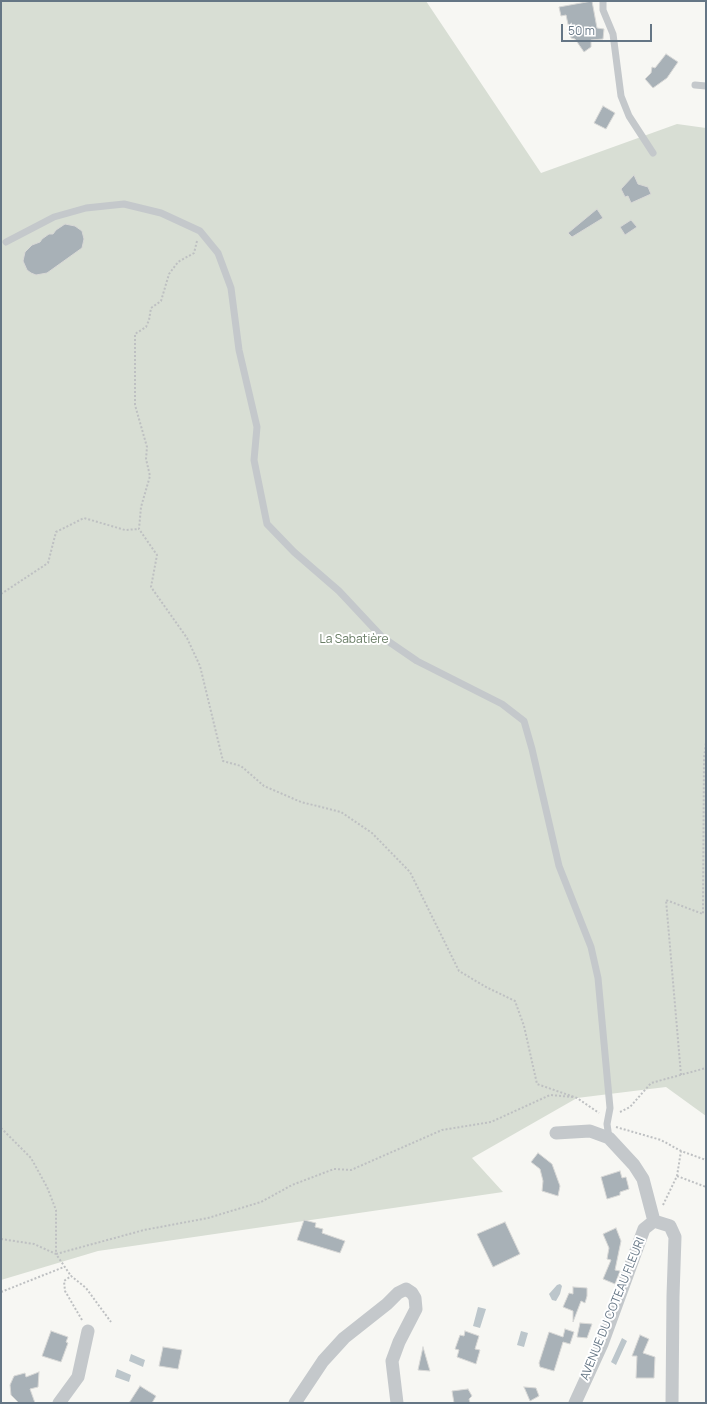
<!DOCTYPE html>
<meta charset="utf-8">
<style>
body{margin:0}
#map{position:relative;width:707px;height:1404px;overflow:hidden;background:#f7f7f3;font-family:Manrope,sans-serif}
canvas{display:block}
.frame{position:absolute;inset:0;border:2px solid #657685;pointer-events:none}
.scale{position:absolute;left:561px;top:24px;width:91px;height:18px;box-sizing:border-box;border:2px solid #657685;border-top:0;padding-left:5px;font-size:12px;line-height:14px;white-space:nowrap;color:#657685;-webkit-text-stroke:3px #fff;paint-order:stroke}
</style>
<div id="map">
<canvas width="707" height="1404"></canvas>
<div class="frame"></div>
<div class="scale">50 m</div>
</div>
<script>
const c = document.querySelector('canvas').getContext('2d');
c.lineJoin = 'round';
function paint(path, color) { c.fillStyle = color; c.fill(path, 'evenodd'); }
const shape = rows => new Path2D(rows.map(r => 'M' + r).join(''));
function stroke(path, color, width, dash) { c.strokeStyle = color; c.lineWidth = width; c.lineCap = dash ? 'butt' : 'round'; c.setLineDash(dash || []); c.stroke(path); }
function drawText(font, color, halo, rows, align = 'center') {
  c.font = font + ' Manrope,sans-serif'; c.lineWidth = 4; c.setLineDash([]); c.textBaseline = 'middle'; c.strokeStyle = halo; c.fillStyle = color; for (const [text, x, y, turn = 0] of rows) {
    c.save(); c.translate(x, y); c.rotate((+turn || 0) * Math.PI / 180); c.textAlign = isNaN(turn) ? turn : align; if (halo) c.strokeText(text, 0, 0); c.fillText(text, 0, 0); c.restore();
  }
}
const green = shape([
 [1,1,426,1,541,173,677,124,706,128,706,1116,666,1087,577,1098,472,1158,503,1192,98,1251,1,1280]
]);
const water = shape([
 [560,1284,562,1286,560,1294,556,1301,552,1300,549,1294,557,1285],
 [478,1307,486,1309,480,1328,473,1326],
 [521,1331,528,1333,524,1347,517,1345],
 [622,1338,627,1341,616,1365,611,1362],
 [131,1354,145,1360,143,1367,129,1361],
 [117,1369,131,1375,129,1382,115,1377]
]);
const building = shape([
 [592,1,597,28,604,29,603,39,591,40,591,47,584,52,575,39,571,38,566,15,561,16,559,7,592,1],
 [666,54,678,62,667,78,653,88,645,79,651,73,652,67,655,68,666,54],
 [603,106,615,113,606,129,594,123,603,106],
 [634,175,638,184,648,187,651,194,631,203,628,196,625,197,621,189,634,175],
 [597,209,603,218,572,237,568,233,597,209],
 [631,220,637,227,625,235,620,227,631,220],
 [65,224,75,226,82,231,84,239,82,248,47,273,36,275,31,273,27,270,23,261,25,252,32,245,40,242,42,239,49,234,53,234,56,230,65,224],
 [538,1153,552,1164,560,1186,558,1196,542,1191,543,1181,540,1169,531,1162,538,1153],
 [620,1171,622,1178,626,1177,629,1189,620,1192,620,1195,607,1199,601,1177,620,1171],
 [304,1220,316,1223,315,1227,323,1229,322,1233,345,1241,340,1253,297,1240,304,1220],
 [505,1222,520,1254,493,1267,477,1234,505,1222],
 [616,1228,621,1241,615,1270,620,1271,615,1284,603,1279,611,1260,607,1259,609,1248,603,1234,616,1228],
 [573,1287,587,1288,587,1296,585,1303,581,1301,573,1322,573,1311,563,1307,569,1293,573,1294,573,1287],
 [580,1323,592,1324,587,1338,577,1337,580,1323],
 [565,1329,574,1332,570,1344,563,1342,554,1371,540,1367,539,1363,549,1332,563,1337,565,1329],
 [51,1331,68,1337,66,1342,68,1343,61,1362,42,1356,51,1331],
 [465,1331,479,1336,475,1349,480,1350,476,1364,457,1357,459,1350,455,1349,460,1335,464,1336,465,1331],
 [640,1335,649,1339,643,1353,655,1357,654,1378,636,1378,637,1356,632,1356,640,1335],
 [163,1347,182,1350,178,1369,159,1366,163,1347],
 [423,1347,430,1371,418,1370,423,1347],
 [39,1372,38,1387,30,1389,35,1403,19,1403,11,1395,10,1385,14,1376,25,1373,26,1377,39,1372],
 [140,1386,156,1396,152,1403,129,1403,140,1386],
 [524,1387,536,1388,539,1396,530,1401,524,1387],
 [468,1389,472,1396,469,1399,470,1403,454,1403,452,1391,468,1389]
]);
const path = shape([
 [197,241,194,253,178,262,169,274,161,301,151,308,149,320,146,327,135,334,135,405,147,447,146,459,150,476,141,507,139,529,157,555,151,587,187,638,200,666,223,761,241,766,264,786,301,802,341,812,372,833,410,872,459,971,486,987,515,1001,524,1026,537,1084,577,1098,599,1113],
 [1,594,48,563,56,532,84,518,125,530,139,529],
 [681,1075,666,900,703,914,704,758,706,742],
 [620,1112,630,1107,651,1083,706,1068],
 [616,1127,661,1140,681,1151],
 [1,1128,31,1158,47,1187,56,1210,56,1254],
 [677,1176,706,1187],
 [663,1205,677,1176,681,1151,706,1160],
 [1,1239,34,1244,56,1254,71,1276],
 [56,1254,144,1230,208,1218,261,1202,292,1185,334,1169,351,1170,442,1130,491,1122,550,1095,573,1097],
 [1,1292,64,1267],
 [82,1320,65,1291,64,1281,71,1276,86,1288,111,1322]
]);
const service = shape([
 [603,1,603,10,613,34,621,96,629,116,653,153],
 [695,85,706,86],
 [6,242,54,217,86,208,124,204,161,213,200,231,218,253,231,288,239,350,257,427,254,460,267,524,294,552,339,591,382,637,417,661,502,704,524,721,532,749,559,866,591,947,598,978,610,1108,607,1124,609,1138]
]);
const minor = shape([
 [556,1133,590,1131,609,1138,634,1165,643,1179,654,1221],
 [59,1403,78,1377,88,1331],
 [295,1403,323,1361,344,1338,387,1304,398,1293,406,1289,412,1293,415,1298,416,1309,399,1342,392,1361,397,1403],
 [575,1403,602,1344,644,1229,654,1221,670,1226,675,1237,673,1296,672,1403]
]);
const parkNames = [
 ["La Sabatière",354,640]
];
const streetNames = [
 ["AVENUE DU COTEAU FLEURI",613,1309,-68]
];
paint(green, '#d8ded4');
paint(water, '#bcc6cb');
paint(building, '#a8b1b7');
stroke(building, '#d8d8d6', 1);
stroke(path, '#bec0c2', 2, [2, 2]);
stroke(service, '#c4c8cb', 7);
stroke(minor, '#c4c8cb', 13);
drawText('12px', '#687c64', '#fff', parkNames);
drawText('12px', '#657685', '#fff', streetNames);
</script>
